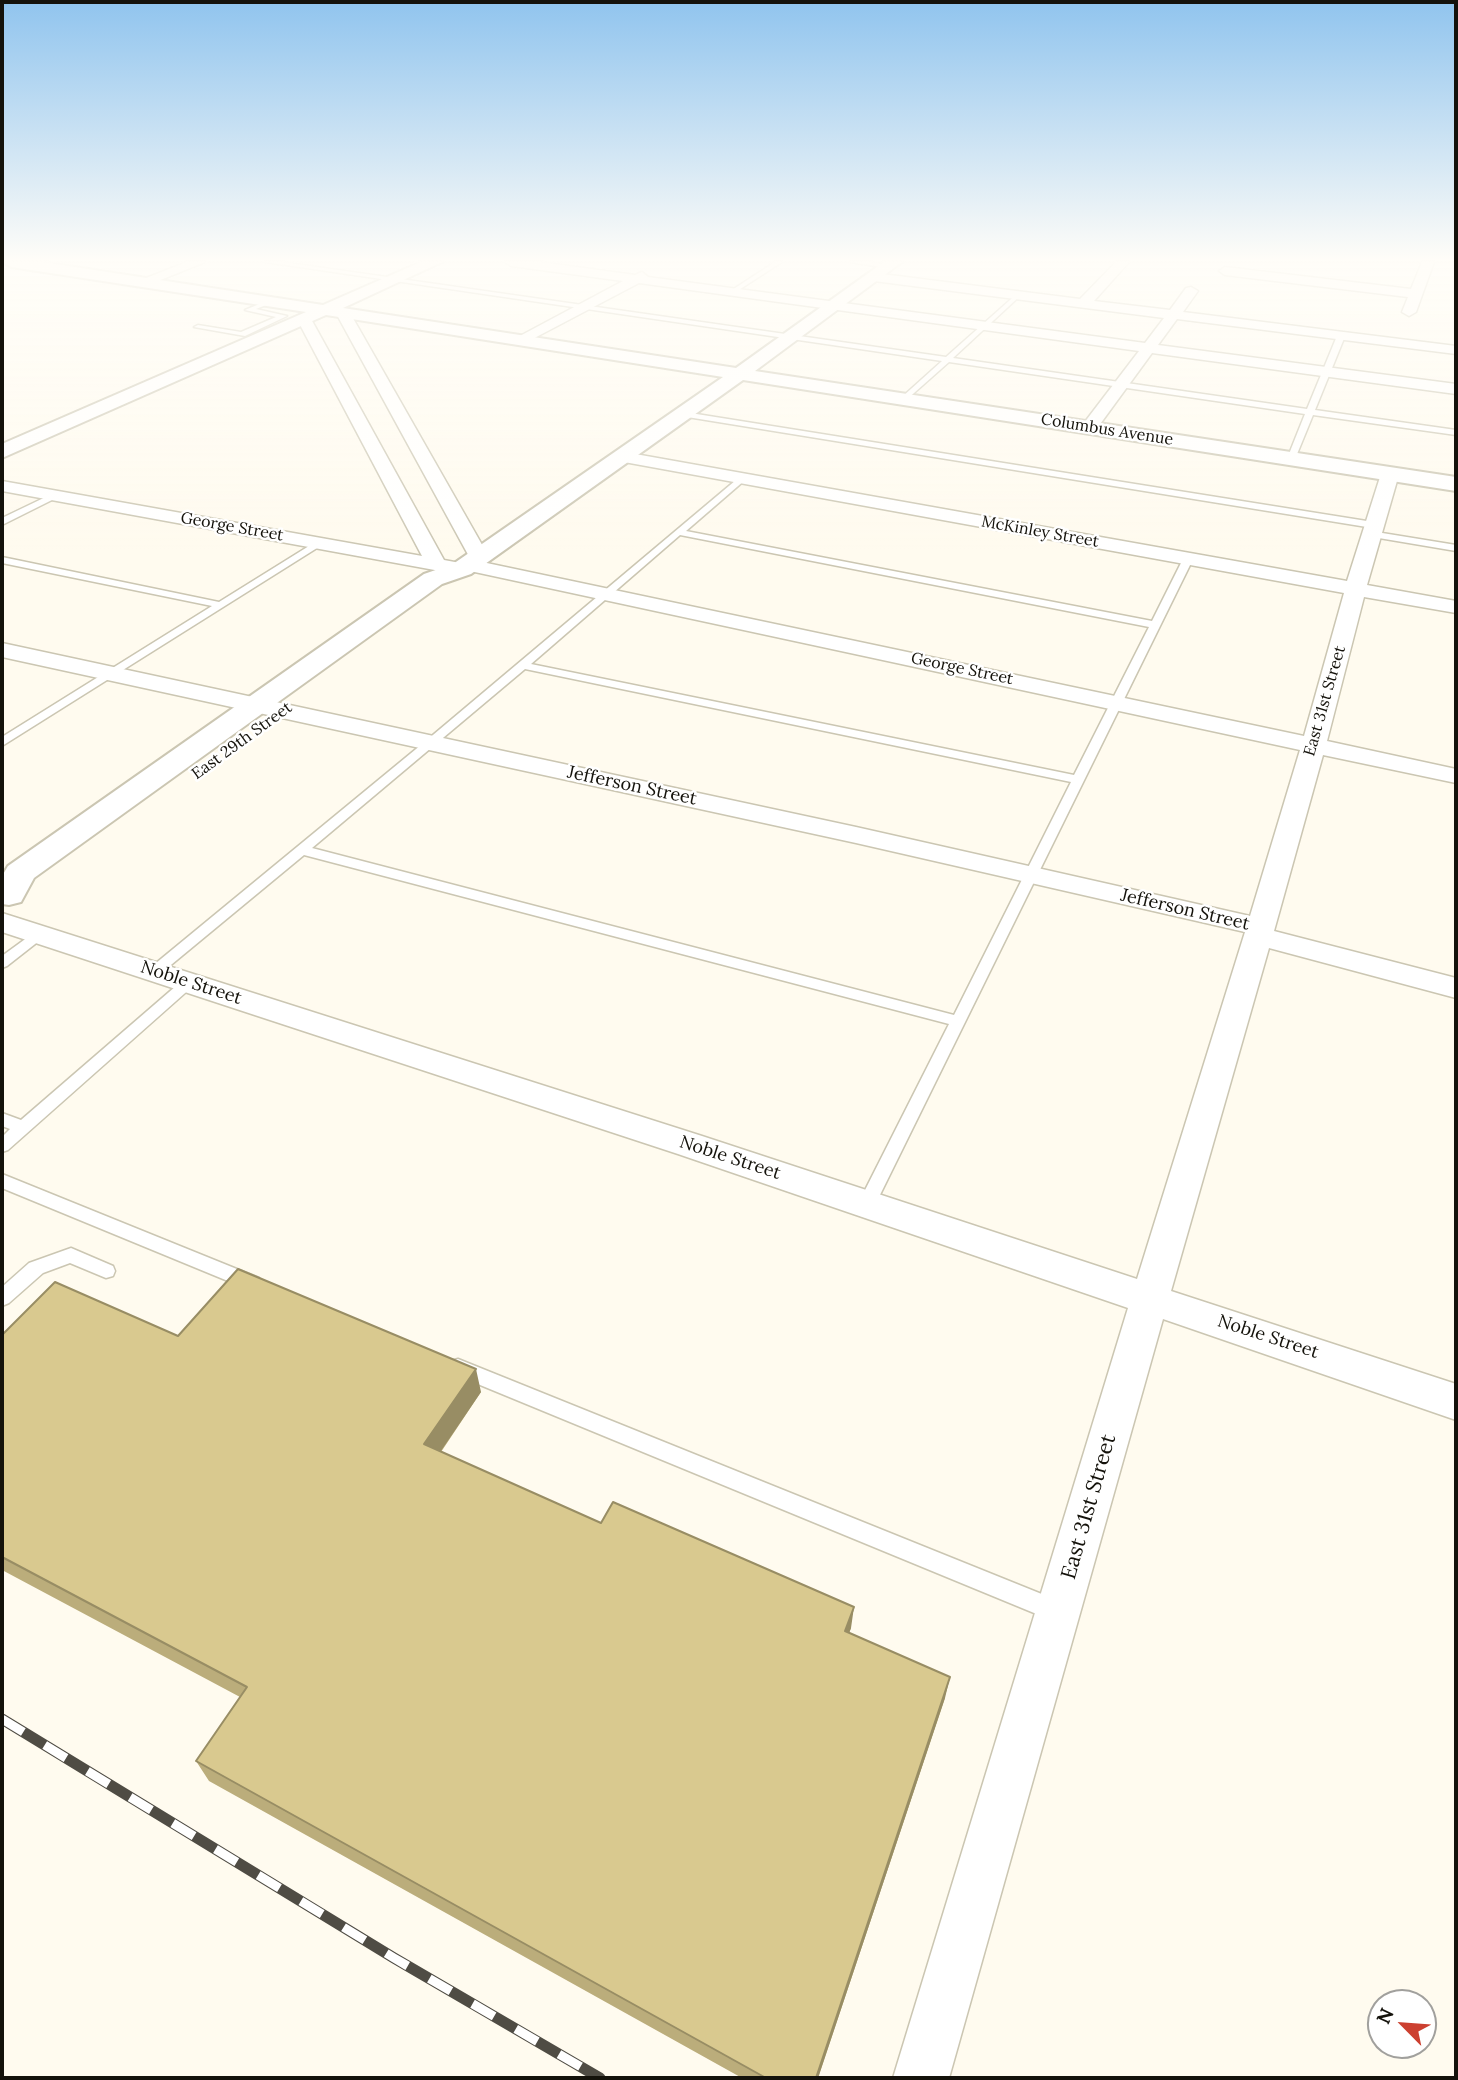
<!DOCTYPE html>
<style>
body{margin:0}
#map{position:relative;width:1458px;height:2080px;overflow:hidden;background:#fffbef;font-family:Lora,serif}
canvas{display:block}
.frame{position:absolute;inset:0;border:4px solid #14120b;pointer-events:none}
.north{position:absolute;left:1367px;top:1989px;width:70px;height:70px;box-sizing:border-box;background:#fff;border:2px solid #a1a09d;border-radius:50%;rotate:295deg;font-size:19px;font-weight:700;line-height:28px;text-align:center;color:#14120b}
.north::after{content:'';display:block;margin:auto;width:24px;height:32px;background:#cc4030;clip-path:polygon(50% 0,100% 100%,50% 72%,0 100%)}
</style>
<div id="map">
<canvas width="1458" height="2080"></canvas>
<div class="frame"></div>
<div class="north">N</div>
</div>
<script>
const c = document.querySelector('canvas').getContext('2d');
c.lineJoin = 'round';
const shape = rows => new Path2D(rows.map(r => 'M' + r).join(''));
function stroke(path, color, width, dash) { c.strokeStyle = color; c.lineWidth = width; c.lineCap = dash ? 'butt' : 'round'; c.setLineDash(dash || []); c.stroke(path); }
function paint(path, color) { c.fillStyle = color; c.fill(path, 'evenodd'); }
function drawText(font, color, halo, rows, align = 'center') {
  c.font = font + ' Lora,serif'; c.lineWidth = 5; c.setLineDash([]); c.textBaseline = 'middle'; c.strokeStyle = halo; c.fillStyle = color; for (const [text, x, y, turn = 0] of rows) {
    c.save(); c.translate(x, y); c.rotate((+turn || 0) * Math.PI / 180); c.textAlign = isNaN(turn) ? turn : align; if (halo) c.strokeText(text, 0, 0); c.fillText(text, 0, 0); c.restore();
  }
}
const lane = shape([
 [265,262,282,262,946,357,1019,292,1021,295,953,358,1307,409,1337,336,1341,334,1345,336,1315,410,1456,430,1456,435,1313,415,1295,459,1291,462,1287,459,1305,414,949,362,905,401,902,397,942,361,265,262],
 [775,262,782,262,734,293,729,292,775,262],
 [850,262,870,262,891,266,888,268,850,262],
 [269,300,271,303,256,309,287,316,245,336,194,327,198,325,241,332,276,317,245,310,269,300],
 [684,412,1373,522,1378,525,1373,528,681,416,684,412],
 [742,475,746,478,745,480,686,531,1152,621,1183,559,1188,556,1193,559,873,1209,867,1211,861,1209,858,1204,949,1024,304,855,160,974,150,974,148,971,150,968,427,740,742,475],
 [680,535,1149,627,1074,775,531,664,680,535],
 [525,669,1071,782,954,1015,312,848,525,669],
 [52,494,60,496,2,525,2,518,52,494],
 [1370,531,1456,545,1456,551,1367,536,1367,532,1370,531],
 [317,541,325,543,2,746,2,737,212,606,2,563,2,557,219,602,317,541],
 [39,929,44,931,46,934,44,937,7,966,2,968,2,956,39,929],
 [188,978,193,980,196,983,193,986,8,1150,2,1152,2,1137,10,1129,2,1126,2,1113,21,1120,183,980,188,978],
 [2,1174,259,1278,261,1283,259,1288,252,1291,245,1288,2,1188,2,1174],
 [71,1248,113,1266,115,1271,113,1276,106,1278,70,1263,43,1273,9,1303,2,1306,2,1287,29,1263,71,1248],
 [458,1359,1064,1603,1067,1611,1064,1619,1056,1622,451,1373,448,1367,451,1361,458,1359]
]);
const street = shape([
 [187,262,205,262,148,285,143,286,136,282,187,262],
 [505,262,540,262,635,275,642,272,648,277,1145,343,1164,318,874,281,868,277,874,273,1080,299,1116,262,1129,262,1094,301,1170,310,1186,288,1191,287,1198,291,1183,312,1456,346,1456,354,1177,319,1158,345,1456,384,1456,394,1152,353,1095,431,1089,432,1081,427,1139,351,639,283,523,344,516,340,518,337,623,281,511,266,505,262],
 [1422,262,1434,262,1416,312,1409,316,1402,312,1408,297,1225,275,1219,271,1225,267,1411,289,1422,262],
 [343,309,350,313,489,557,482,562,1304,736,1344,593,624,462,615,457,624,452,1347,581,1381,474,1390,469,1399,474,1367,585,1456,601,1456,613,1364,597,1327,741,1456,769,1456,783,1323,755,1274,931,1456,978,1456,998,1269,948,1171,1291,1456,1384,1456,1420,1163,1319,949,2078,893,2078,1128,1308,678,1154,2,932,2,913,702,1136,1137,1279,1245,932,856,843,2,657,2,643,856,827,1250,916,1300,750,470,571,462,575,2,491,2,481,422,556,297,319,304,315,311,319,444,560,460,563,471,560,336,313,343,309]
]);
const secondary = shape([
 [3,262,42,262,323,305,421,262,442,262,343,308,736,368,884,262,902,262,755,371,1456,477,1456,491,743,380,471,574,442,584,34,878,21,902,9,905,2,904,2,876,8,866,424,574,453,564,723,377,326,315,2,458,2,444,306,312,11,267,3,262]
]);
const rail = shape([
 [2,1719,394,1958,600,2078]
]);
const wall = shape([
 [2,1335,178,1336,481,1392,441,1452,601,1523,851,1628,849,1633,945,1698,818,2078,742,2078,209,1781,196,1761,240,1697,2,1570]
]);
const shadedWall = shape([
 [476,1369,481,1392,430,1467,424,1444],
 [854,1607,851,1628,842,1652,845,1631],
 [950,1677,945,1698,818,2078,816,2078]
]);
const building = shape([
 [238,1269,476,1369,424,1444,601,1523,613,1502,854,1607,845,1631,950,1677,816,2078,766,2078,196,1761,247,1687,2,1557,2,1335,55,1282,178,1336,238,1269]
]);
const farStreetnames = [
 ["Columbus Avenue",1107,430,9],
 ["George Street",232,527,10],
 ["McKinley Street",1040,532,10],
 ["George Street",962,669,12],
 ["East 31st Street",1325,701,-74],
 ["East 29th Street",242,741,-36]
];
const streetNames = [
 ["Jefferson Street",632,786,12],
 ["Jefferson Street",1185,910,13],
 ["Noble Street",191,983,18],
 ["Noble Street",730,1158,18],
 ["Noble Street",1268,1337,18]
];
const nearStreetnames = [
 ["East 31st Street",1089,1507,-74]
];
stroke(lane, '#cbc6b2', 3);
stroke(street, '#cbc6b2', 3);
stroke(secondary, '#cbc6b2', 4);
paint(lane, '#fff');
paint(street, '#fff');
paint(secondary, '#fff');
stroke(rail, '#4f4c44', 11);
stroke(rail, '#fff', 9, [25]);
paint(wall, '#bbad7b');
paint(shadedWall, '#988d64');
paint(building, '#d9c98f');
stroke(building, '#988d64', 2);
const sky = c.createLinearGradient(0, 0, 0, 553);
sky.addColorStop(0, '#90c4ee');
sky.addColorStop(0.47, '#fffdf8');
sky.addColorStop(1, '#fffdf800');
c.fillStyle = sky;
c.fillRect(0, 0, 1458, 553);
drawText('16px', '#14120b', '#fff', farStreetnames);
drawText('18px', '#14120b', '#fff', streetNames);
drawText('21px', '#14120b', '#fff', nearStreetnames);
</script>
